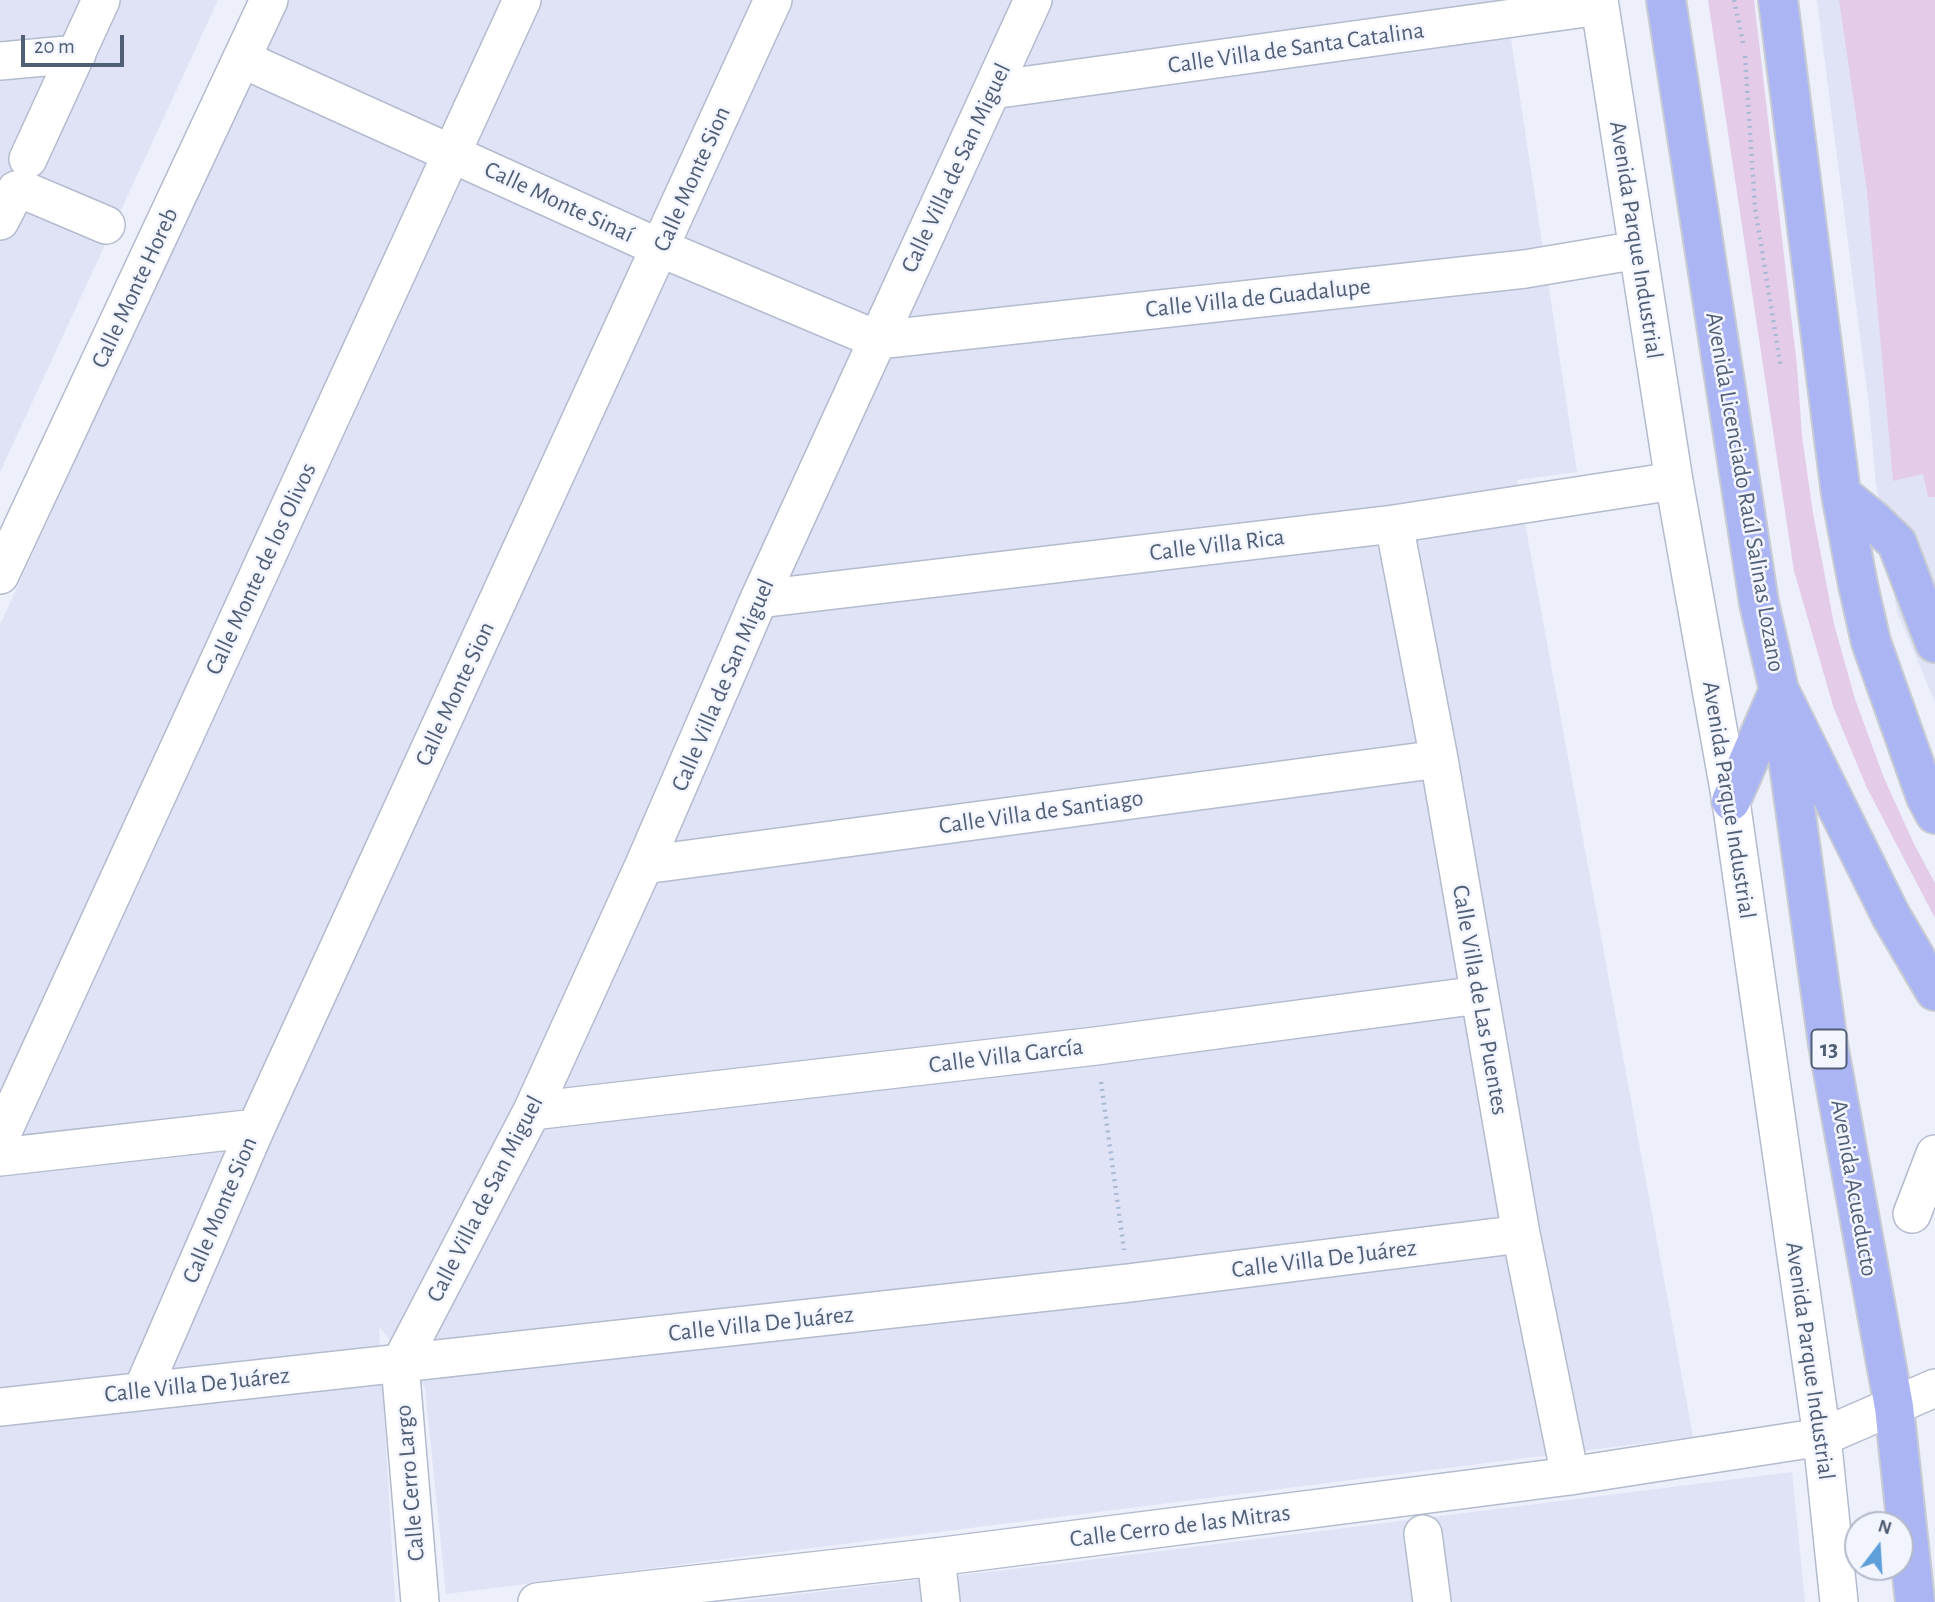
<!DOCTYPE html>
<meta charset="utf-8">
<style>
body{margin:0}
#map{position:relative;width:1935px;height:1602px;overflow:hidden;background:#edeffb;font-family:"Alegreya Sans",sans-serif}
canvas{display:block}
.north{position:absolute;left:1844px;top:1511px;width:70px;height:70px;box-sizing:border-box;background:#f3f5fe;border:2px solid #b2b9c8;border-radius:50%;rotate:17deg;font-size:19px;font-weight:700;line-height:28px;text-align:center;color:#515f76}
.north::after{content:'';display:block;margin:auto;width:24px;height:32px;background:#5e9fda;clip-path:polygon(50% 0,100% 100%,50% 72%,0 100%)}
.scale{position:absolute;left:21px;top:35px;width:103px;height:32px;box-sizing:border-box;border:4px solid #515f76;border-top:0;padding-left:9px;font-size:21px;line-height:24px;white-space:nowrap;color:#515f76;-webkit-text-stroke:5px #f3f5fe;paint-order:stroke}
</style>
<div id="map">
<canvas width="1935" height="1602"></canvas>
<div class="north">N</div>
<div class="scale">20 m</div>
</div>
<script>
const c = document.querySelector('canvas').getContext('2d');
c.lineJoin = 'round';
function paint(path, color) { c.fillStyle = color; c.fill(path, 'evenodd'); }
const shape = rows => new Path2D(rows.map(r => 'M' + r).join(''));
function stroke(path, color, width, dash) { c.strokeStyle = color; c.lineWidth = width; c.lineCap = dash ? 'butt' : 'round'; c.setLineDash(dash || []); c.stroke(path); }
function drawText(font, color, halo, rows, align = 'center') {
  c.font = font + ' "Alegreya Sans",sans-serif'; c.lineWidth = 5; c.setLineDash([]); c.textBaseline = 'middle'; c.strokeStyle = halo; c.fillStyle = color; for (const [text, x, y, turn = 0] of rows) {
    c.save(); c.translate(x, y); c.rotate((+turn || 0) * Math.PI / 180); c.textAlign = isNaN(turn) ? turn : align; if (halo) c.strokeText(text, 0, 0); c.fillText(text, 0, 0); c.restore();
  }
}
const residential = shape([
 [0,0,218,0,0,472],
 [286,0,1505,0,1577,472,1517,480,1693,1437,446,1594,425,1388,379,1326,395,1602,0,1602,0,625],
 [1817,0,1935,0,1935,702,1897,612,1876,484,1869,406],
 [1792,1472,1805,1602,733,1602,1073,1562]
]);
const green = shape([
 [1708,0,1754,0,1797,366,1802,436,1813,513,1834,624,1855,699,1884,778,1914,844,1935,883,1935,918,1867,788,1834,709,1794,571],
 [1839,0,1935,0,1935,497,1928,497,1923,474,1893,481,1867,191]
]);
const path = shape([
 [1734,0,1744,47],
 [1745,56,1755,208,1781,368],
 [1101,1082,1124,1250]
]);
const minor = shape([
 [1599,0,1674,481,1731,801,1822,1437,1839,1602],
 [242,59,660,248,878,340,1525,269,1638,250],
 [0,61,77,54],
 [992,90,1600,6],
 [28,159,101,0],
 [0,221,16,190,21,189,106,225],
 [1394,524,1439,759,1521,1234,1570,1476],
 [0,575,269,0],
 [759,599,1394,524,1674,481],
 [644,865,1439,759],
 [532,1111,1096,1046,1479,995],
 [0,1138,522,0],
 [0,1157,256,1128],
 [1912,1214,1935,1154],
 [142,1391,256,1128,773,0],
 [0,1407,1129,1283,1521,1234],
 [1423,1534,1432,1602],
 [936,1557,941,1602],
 [420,1602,400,1364,532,1111,644,865,759,599,1033,0],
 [537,1602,936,1557,1570,1476,1822,1437,1935,1388]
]);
const major = shape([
 [1666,0,1759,603,1779,690,1891,916,1935,991],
 [1778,0,1841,494,1858,585,1871,642,1926,797,1935,814],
 [1841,494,1872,519,1897,543,1935,643],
 [1783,722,1828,1044,1894,1407,1915,1602],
 [1731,801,1779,690]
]);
const shields = [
 [1829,1049,35]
];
const shieldNames = [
 ["13",1829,1049]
];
const streetNames = [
 ["Calle Villa de Santa Catalina",1296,48,-8],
 ["Calle Villa de San Miguel",956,168,-65],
 ["Calle Monte Sion",692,179,-66],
 ["Calle Monte Sinaí",559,202,25],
 ["Avenida Parque Industrial",1636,240,81],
 ["Calle Monte Horeb",135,288,-65],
 ["Calle Villa de Guadalupe",1258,298,-6],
 ["Avenida Licenciado Raúl Salinas Lozano",1745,492,80],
 ["Calle Villa Rica",1217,545,-7],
 ["Calle Monte de los Olivos",261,569,-65],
 ["Calle Villa de San Miguel",723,685,-67],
 ["Calle Monte Sion",455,694,-65],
 ["Avenida Parque Industrial",1729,800,81],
 ["Calle Villa de Santiago",1041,812,-8],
 ["Calle Villa de Las Puentes",1480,1000,80],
 ["Calle Villa García",1006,1056,-7],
 ["Avenida Acueducto",1854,1188,80],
 ["Calle Villa de San Miguel",485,1199,-63],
 ["Calle Monte Sion",220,1210,-67],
 ["Calle Villa De Juárez",1324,1259,-7],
 ["Calle Villa De Juárez",761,1324,-6],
 ["Avenida Parque Industrial",1810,1361,82],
 ["Calle Villa De Juárez",197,1385,-6],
 ["Calle Cerro Largo",410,1483,-95],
 ["Calle Cerro de las Mitras",1180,1526,-7]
];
paint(residential, '#dfe3f5');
paint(green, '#e4cce9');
stroke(minor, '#b3bbcd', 40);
stroke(major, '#c7ccd3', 42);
stroke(path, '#a9b9d4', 4.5, [2, 5]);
stroke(minor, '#fff', 37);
stroke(major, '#acb5f3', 38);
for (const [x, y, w] of shields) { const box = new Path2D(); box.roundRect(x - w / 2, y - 19.5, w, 39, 5); c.fillStyle = '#f3f5fe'; c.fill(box); stroke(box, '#515f76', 2); }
drawText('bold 23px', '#515f76', null, shieldNames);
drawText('24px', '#515f76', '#f3f5fe', streetNames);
</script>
